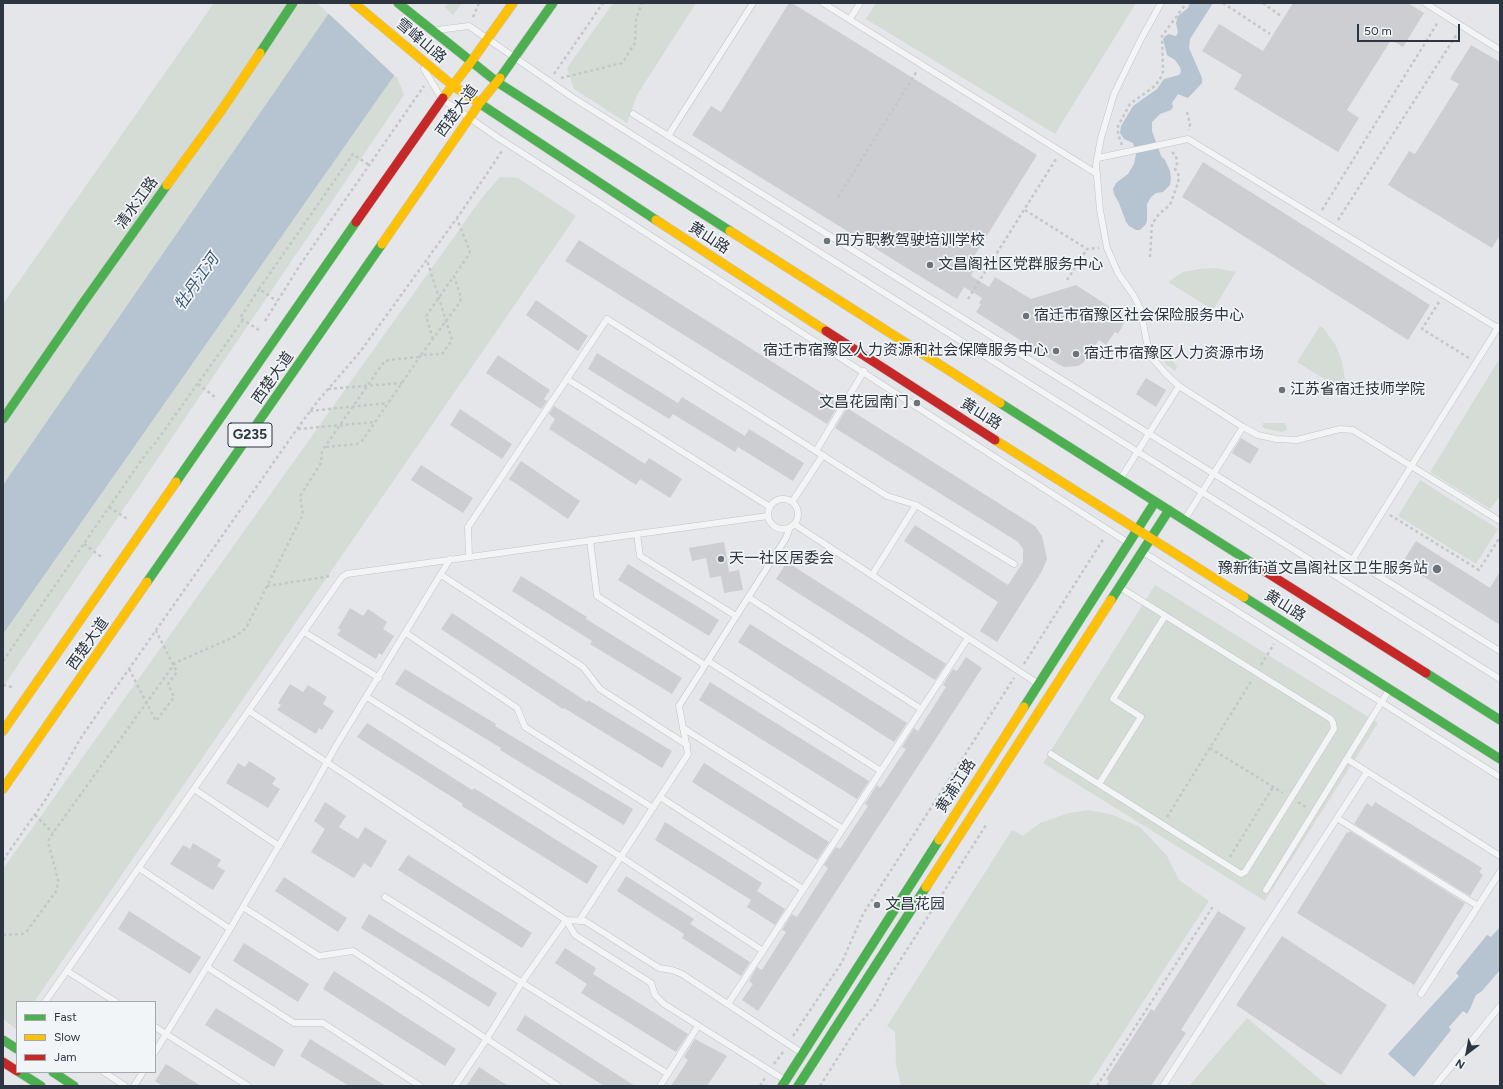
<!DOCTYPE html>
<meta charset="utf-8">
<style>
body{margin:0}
#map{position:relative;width:1503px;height:1089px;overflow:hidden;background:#e4e6e9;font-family:Figtree,sans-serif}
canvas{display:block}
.frame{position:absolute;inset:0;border:4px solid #2c3540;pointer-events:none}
.legend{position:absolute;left:16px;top:1001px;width:140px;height:72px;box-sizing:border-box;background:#f2f5f7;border:1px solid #a3a8ae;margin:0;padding:5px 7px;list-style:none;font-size:12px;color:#2c3540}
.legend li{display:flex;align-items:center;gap:8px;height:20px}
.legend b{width:20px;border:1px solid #a3a8ae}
.north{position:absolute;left:1447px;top:1033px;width:40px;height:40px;-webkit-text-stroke:3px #f2f5f7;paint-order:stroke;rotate:212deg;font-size:11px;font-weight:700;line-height:16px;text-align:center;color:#2c3540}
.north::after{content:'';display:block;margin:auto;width:14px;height:18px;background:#2c3540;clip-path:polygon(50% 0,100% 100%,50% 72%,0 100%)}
.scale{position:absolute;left:1357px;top:24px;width:103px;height:18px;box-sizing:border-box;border:2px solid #2c3540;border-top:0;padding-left:5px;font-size:12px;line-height:14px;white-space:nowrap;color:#2c3540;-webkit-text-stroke:3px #f2f5f7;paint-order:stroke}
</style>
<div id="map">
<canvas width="1503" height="1089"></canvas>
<div class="frame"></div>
<ul class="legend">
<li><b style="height:5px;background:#4caf50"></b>Fast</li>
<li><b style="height:5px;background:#ffc107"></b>Slow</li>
<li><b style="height:5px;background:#c62828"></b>Jam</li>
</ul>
<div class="north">N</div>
<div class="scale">50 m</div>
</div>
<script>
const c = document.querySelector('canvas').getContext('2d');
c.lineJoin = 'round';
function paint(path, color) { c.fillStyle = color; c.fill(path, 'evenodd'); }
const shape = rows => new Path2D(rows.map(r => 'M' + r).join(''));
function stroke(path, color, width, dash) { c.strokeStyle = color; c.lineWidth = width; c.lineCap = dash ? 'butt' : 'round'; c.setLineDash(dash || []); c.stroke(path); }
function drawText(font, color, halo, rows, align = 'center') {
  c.font = font + ' Figtree,"Noto Sans SC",sans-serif'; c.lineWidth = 3.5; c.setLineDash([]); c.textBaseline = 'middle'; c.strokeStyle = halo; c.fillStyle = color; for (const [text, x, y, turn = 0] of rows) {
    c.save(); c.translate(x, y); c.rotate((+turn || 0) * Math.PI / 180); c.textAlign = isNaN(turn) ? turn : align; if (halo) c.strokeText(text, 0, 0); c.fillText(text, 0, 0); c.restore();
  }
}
const green = shape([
 [214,3,317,3,397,77,404,95,3,687,3,304],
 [440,3,462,3,453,15],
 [613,3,696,3,637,95,627,123,574,89,567,68],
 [876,3,1136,3,1055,134,866,19],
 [500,177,518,178,576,216,34,1002,17,1002,17,1027,16,1029,3,1019,3,869,481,199],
 [1216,268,1236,272,1213,310,1168,282,1183,272,1200,269],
 [1320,326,1324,329,1335,344,1341,358,1344,372,1345,381,1342,390,1297,362],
 [1166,351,1177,367,1175,371,1167,365,1162,359,1161,354],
 [1500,358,1500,496,1490,509,1430,472],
 [1263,423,1285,423,1287,430,1282,432,1267,429,1262,427],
 [1420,480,1498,529,1476,564,1398,516],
 [1155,585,1378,723,1265,901,1043,763],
 [1089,810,1113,815,1140,827,1167,856,1179,880,1209,901,1088,1086,901,1086,896,1065,895,1032,887,1026,1012,830,1023,836,1040,823,1069,813],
 [1247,1018,1328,1086,1189,1086]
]);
const water = shape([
 [336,3,445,3,3,634,3,485],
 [1190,3,1213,3,1190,39,1189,48,1202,78,1202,83,1188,98,1178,94,1172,103,1173,107,1171,110,1160,114,1152,122,1152,131,1161,156,1165,160,1170,171,1171,178,1170,185,1163,192,1156,193,1151,197,1147,204,1147,220,1146,224,1140,230,1136,230,1129,226,1126,222,1119,203,1114,194,1113,189,1116,183,1128,174,1134,164,1136,154,1133,143,1124,139,1120,133,1121,126,1133,106,1157,89,1164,79,1179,75,1181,72,1180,67,1175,60,1167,55,1163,39,1165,36,1169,34,1175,36,1177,35,1178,32,1176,23,1178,16,1188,8],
 [1500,927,1500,970,1482,991,1476,995,1470,1009,1467,1014,1463,1011,1449,1027,1451,1030,1414,1077,1388,1054,1459,976,1456,973,1487,935,1491,937]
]);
const pier = shape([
 [333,3,446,3,447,4,396,77,327,12]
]);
const building = shape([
 [789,3,792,3,1037,155,968,266,974,270,971,276,989,287,995,277,1031,299,1076,285,1127,318,1118,334,1115,332,1106,345,1099,340,1083,363,1078,366,1064,367,1058,364,976,312,981,304,979,303,982,298,964,287,957,299,692,135,711,106,721,112],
 [1293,3,1408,3,1424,13,1403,47,1391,40,1347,110,1359,118,1338,152,1234,89,1242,75,1202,51,1219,24,1263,51],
 [1471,45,1500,62,1500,235,1492,248,1388,185,1409,151,1415,154,1459,84,1450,79],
 [1203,162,1430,305,1408,340,1182,197],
 [579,240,839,404,827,424,565,261],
 [536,300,588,336,578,351,526,315],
 [597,353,678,403,682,397,745,436,749,429,804,463,793,481,738,447,735,452,673,414,669,419,588,369],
 [498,355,550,390,544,399,547,401,541,409,486,373],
 [1146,378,1166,390,1156,407,1136,394],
 [554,406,645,464,649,458,682,479,670,498,640,479,636,485,549,429,555,419,549,414],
 [847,408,1035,526,1042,536,1047,559,1042,571,997,642,980,631,998,602,904,541,915,525,1008,585,1023,562,1023,549,1018,542,835,428],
 [460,409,512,444,502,459,450,425],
 [1241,438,1259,449,1250,464,1232,453],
 [521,461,580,501,568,519,509,479],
 [421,465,473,498,463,513,411,480],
 [1416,541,1490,588,1500,571,1500,625,1402,563],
 [724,542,729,572,739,570,743,590,724,593,721,576,710,578,706,558,692,561,689,548],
 [787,562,946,664,935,680,776,579],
 [628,564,719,620,709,636,618,580],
 [521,576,587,617,586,619,682,678,672,694,590,644,592,641,512,591],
 [350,608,363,616,368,609,387,622,383,629,394,636,382,655,379,653,376,659,337,635,341,630,338,628],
 [452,613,587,702,588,700,672,751,662,768,564,708,563,709,441,629],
 [750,624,907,723,894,742,738,642],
 [966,657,982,668,758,1011,742,1000,753,984,749,981,757,967,762,970,786,932,782,930,792,914,797,917,828,868,824,865,836,847,840,849,868,806,865,804,877,785,880,788,906,749,902,747,914,728,918,731,946,687,943,685,953,669,957,671],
 [405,669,496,724,495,726,633,809,624,825,500,750,501,748,395,684],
 [710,682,869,781,857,799,699,700],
 [290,684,303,692,308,685,327,697,323,704,334,711,322,730,319,728,316,734,277,710,281,705,278,703],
 [367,723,472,790,474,788,598,866,587,884,462,806,463,804,357,737],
 [249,761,276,778,272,784,280,789,268,808,226,783,238,763,245,767],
 [704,763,829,842,817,860,692,782],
 [325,802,346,816,339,827,358,839,365,827,387,841,371,868,364,863,354,878,311,852,325,829,314,821],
 [1375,802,1482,868,1479,872,1483,875,1470,896,1354,824,1367,803,1372,807],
 [665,822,762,883,757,891,785,909,775,925,747,907,751,900,655,840],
 [1350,831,1465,903,1414,985,1297,913,1347,832,1348,833],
 [193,843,221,860,217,866,225,871,213,890,170,864,183,845,190,849],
 [408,855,532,933,522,948,398,870],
 [626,876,694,919,690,924,750,962,741,976,682,938,684,934,617,891],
 [284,877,347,918,338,932,275,891],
 [129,911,201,957,190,974,118,929],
 [1218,911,1246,928,1181,1030,1186,1033,1151,1086,1106,1086,1109,1081,1106,1079,1151,1009,1154,1011],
 [369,914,497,993,489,1007,361,928],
 [1282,936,1387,1005,1341,1075,1236,1005],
 [244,943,309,984,298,1002,233,961],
 [565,948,596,968,593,974,688,1034,676,1052,581,993,587,984,555,963],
 [334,971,456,1049,445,1066,323,989],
 [216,1008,284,1050,274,1067,205,1025],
 [525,1015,635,1086,604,1086,516,1030],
 [310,1039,386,1086,349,1086,300,1056],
 [695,1039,727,1056,707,1086,671,1086,688,1060,684,1057],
 [166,1064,201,1086,163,1086,155,1081],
 [479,1067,508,1086,466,1086]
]);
const path = shape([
 [1223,3,1270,34],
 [1263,3,1281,16],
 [473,17,479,3],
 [554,74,603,3],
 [561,78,622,63,635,43,636,19,642,3],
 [1187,112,1190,124,1189,130],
 [1122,145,1118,134,1118,126,1130,104,1155,86,1161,77,1163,72,1162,36,1185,5,1185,3],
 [838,197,917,71],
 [1025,210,1087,249,1099,248],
 [1322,210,1438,22],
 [1338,220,1457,34],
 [1150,257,1152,224,1159,214,1170,205,1178,183,1179,176,1175,169,1177,164,1176,156,1172,152],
 [1067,280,1087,249],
 [259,289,353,154,369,165],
 [968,299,1056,159],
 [1439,302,1422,329,1469,358],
 [265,321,300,265,424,86],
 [259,330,240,318,259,289,277,301],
 [433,339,426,316,454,276],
 [198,384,215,397],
 [328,389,402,383],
 [310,411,388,403],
 [298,429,375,422],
 [326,447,357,444,362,441,421,355,442,354,452,340,427,260],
 [109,507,129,520],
 [1390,515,1479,570,1500,537],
 [84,544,103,558],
 [267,586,331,576],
 [3,661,145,455,156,442,243,320],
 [1024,664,1104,538],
 [1261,665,1274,644],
 [129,669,156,721,174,697,168,684,177,672,156,631],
 [3,685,12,687],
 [1210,748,1283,793],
 [1298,802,1307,808],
 [35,815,53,833],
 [1167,817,1252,680],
 [1230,857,1273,787],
 [3,860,46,799,82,736,297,429,317,402,360,352,462,211,502,151],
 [3,935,22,934,27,931,57,890,58,880,48,841,53,833,175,663,236,636,246,628,303,514,300,496,321,463,322,451,381,366,384,362,389,360,418,357,421,355,460,302,461,297,454,276,468,256,470,251,457,219],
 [793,1036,842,962,863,914,1014,678],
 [774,1064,783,1052],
 [760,1086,765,1078],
 [820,1086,858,1026,875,1005,889,978,986,825],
 [1097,1086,1214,905]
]);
const lane = shape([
 [823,3,1097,174],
 [1161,3,1141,39,1114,94,1101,138,1096,165,1100,210,1107,248,1118,273,1134,296,1140,308,1147,343,1153,359,1166,374,1179,386,1243,427,1258,435,1276,439,1297,440,1340,429,1353,430,1500,521],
 [1425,3,1500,50],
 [850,19,860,3],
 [437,30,469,26,572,97,1500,679],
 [424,69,442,99,497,137,1127,542],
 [633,114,1500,651],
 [668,136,753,3],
 [1098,158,1188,139,1498,328],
 [567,379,770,507],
 [816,451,864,371],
 [1121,478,1179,386],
 '768 514a15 15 0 1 1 30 0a15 15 0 1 1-30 0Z',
 [792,502,823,455],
 [1185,519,1243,427],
 [794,524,1037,683],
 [637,534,640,556,736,616],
 [590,540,597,596,705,665],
 [1143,552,1500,777],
 [469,557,468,527,607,319,887,496,916,505,1014,564],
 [1353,559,1499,326],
 [441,575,583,667,600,689,687,745],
 [872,575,916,505],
 [748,597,921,709],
 [304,632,379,678],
 [406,633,517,708,525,727,653,808],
 [708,661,881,771],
 [367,697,621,857,763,951],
 [249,711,566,920,522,982,486,1040,455,1086],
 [683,728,843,829],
 [1051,754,1241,874,1245,872,1334,729,1333,723,1331,719,1121,588],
 [1347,759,1500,856],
 [1099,784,1141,717,1113,699,1165,616],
 [194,789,279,846],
 [660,797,803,889],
 [1337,818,1478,906],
 [139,868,230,929],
 [1266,890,1389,690],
 [385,897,668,1074],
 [243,907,319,956,353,951,558,1086],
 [579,921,688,754,679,706,786,538,790,527],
 [207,967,294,1023,323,1023,420,1086],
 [67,971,116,1002],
 [1421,994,1500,872],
 [45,1002,342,577,347,574,768,516],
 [728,1004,968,638],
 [155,1027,248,1086],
 [155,1052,230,929,312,789,336,746,450,559],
 [104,1072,125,1086],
 [785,1080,664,1004,655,995,651,983,575,935,566,920,585,921,659,968,672,970,682,974,802,1053],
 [134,1086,143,1072],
 [660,1086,698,1026],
 [1163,1086,1367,772],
 [1435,1086,1500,1006]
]);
const fast = shape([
 [398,3,497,82,730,231],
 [260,53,293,3],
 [500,78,553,3],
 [479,103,656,220],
 [1000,403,1266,572],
 [3,419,83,303,167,185],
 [176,482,356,222],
 [147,582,382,244],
 [1244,597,1500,759],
 [1111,600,1169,510],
 [1426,673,1500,720],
 [1024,707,1155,502],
 [3,1040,17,1049],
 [19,1072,41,1086],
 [53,1072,74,1086],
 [782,1086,939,840],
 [798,1086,926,887]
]);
const slow = shape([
 [354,3,452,85,479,103],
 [443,98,471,62,513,3],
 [167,185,221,111,260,53],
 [656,220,826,331],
 [730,231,1000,403],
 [382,244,479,104,500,78],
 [995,440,1244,597],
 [3,731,176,482],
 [3,789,147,582],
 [939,840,1024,707],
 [926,887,1111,600]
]);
const jam = shape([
 [356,222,443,98],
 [826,331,995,440],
 [1266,572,1426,673],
 [3,1062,17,1071]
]);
const markers = [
 [827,241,4,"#6c737b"],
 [930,265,4,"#6c737b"],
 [1026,316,4,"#6c737b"],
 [1056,351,4,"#6c737b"],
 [1076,354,4,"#6c737b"],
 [1282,390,4,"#6c737b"],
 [917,403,4,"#6c737b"],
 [721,559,4,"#6c737b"],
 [1437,569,5,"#6c737b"],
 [877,905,4,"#6c737b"]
];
const shields = [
 [250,435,44]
];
const shieldNames = [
 ["G235",250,435]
];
const streetNames = [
 ["雪峰山路",421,41,40],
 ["西楚大道",457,111,-54],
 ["清水江路",137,203,-54],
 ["黄山路",709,238,33],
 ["西楚大道",273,378,-55],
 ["黄山路",981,414,32],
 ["黄山路",1285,606,32],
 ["西楚大道",88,644,-55],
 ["黄浦江路",956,786,-58]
];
const poiNames = [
 ["四方职教驾驶培训学校",835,241],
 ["文昌阁社区党群服务中心",938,265],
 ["宿迁市宿豫区社会保险服务中心",1034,316],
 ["宿迁市宿豫区人力资源和社会保障服务中心",1048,351,"right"],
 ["宿迁市宿豫区人力资源市场",1084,354],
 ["江苏省宿迁技师学院",1290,390],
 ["文昌花园南门",909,403,"right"],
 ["天一社区居委会",729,559],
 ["豫新街道文昌阁社区卫生服务站",1428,569,"right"],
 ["文昌花园",885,905]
];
const waterNames = [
 ["牡丹江河",197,282,-55]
];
paint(green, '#d5dcd5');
paint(water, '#b5c4d0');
paint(pier, '#e4e6e9');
paint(building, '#ccced1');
stroke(lane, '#c2c4c7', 7);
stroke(fast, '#c2c4c7', 10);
stroke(slow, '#c2c4c7', 10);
stroke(jam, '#c2c4c7', 10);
stroke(path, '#c4c7c8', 2.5, [3, 3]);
stroke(lane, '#f3f4f5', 6);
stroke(fast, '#4caf50', 9);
stroke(slow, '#ffc107', 9);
stroke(jam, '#c62828', 9);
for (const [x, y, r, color] of markers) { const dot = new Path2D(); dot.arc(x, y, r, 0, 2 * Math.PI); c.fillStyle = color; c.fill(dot); stroke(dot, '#f2f5f7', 1.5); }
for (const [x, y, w] of shields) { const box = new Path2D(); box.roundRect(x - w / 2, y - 12, w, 24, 3); c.fillStyle = '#f2f5f7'; c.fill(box); stroke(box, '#2c3540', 1); }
drawText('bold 14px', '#2c3540', null, shieldNames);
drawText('15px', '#2c3540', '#f2f5f7', streetNames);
drawText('15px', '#2c3540', '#f2f5f7', poiNames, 'left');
drawText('italic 16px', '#3a5771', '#f2f5f7', waterNames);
</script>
